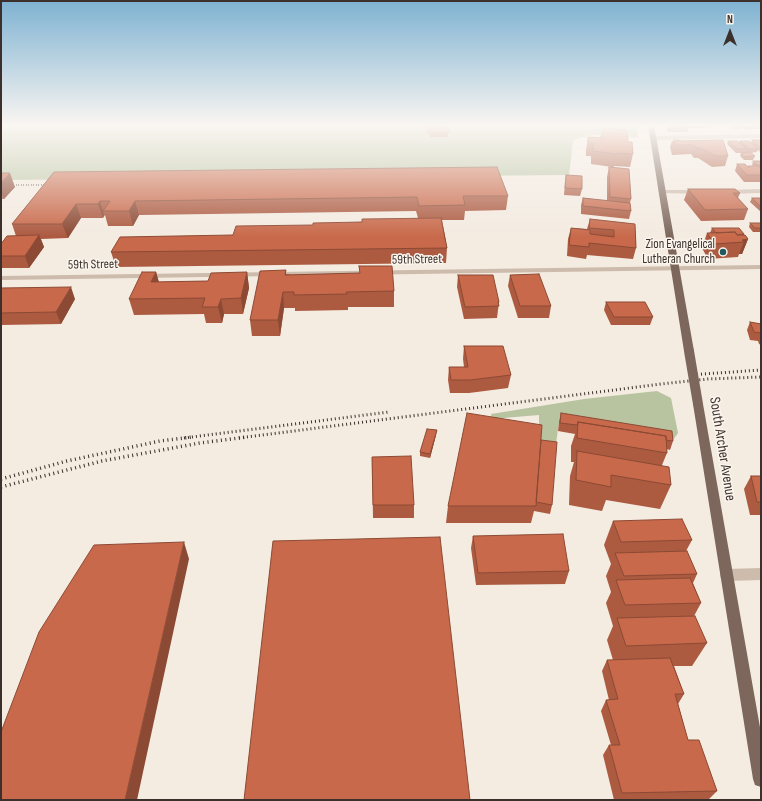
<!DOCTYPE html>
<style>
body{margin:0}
#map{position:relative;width:762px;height:801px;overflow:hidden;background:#f4ebe1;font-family:"Sofia Sans Condensed",sans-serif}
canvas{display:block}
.frame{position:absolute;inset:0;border:2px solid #3b302b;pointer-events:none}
.north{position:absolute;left:710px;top:12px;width:40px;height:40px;-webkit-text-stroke:3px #fbf5ee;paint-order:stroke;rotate:0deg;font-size:11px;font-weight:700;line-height:16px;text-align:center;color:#3b302b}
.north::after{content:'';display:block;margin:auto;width:14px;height:18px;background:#3b302b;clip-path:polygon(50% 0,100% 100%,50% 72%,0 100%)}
</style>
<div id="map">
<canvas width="762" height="801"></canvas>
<div class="frame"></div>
<div class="north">N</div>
</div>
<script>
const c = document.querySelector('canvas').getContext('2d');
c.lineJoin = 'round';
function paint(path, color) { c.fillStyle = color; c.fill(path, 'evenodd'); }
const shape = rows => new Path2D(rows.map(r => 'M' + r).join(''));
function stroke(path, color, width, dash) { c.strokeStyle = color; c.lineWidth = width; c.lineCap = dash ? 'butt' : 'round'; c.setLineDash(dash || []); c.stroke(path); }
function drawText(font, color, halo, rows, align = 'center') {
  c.font = font + ' "Sofia Sans Condensed",sans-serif'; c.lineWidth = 3; c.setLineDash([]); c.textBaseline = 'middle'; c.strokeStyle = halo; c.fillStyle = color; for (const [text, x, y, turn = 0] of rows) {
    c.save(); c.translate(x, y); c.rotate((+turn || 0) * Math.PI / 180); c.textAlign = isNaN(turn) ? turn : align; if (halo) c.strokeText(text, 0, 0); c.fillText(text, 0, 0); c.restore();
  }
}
const green = shape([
 [1,125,637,125,638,138,594,135,579,138,573,141,569,175,1,180],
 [657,391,671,398,678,433,673,440,559,422,555,451,539,448,539,415,492,419,491,414,584,399]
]);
const minor = shape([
 [761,134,761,138,653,140,650,138,653,136,761,134],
 [761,189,761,193,725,194,722,192,725,190,761,189],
 [663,190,699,190,702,192,699,194,661,193,660,192,663,190],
 [761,265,761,269,1,280,1,276,761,265],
 [761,568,761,580,726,581,721,579,720,575,721,571,726,569,761,568]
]);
const major = shape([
 [648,125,654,125,694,351,689,354,684,351,648,125],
 [698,401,703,404,761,733,761,787,755,785,753,779,693,404,698,401]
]);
const railFar2 = shape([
 [1,185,55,185]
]);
const railFar1 = shape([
 [689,375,761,370],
 [184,438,389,412],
 [239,438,661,384,708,379,761,377]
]);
const rail = shape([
 [1,479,67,461,160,441,192,437],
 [1,487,102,461,200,443,247,437]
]);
const majorBridge = shape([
 [689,351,698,404]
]);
const wall = shape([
 [426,125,450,125,450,133,448,133,448,137,430,137,429,133,427,133],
 [667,125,711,125,710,128,688,128,688,132,668,132,666,126],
 [729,125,761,125,761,129,757,129,754,127,753,129,745,130,742,127,741,129,734,129],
 [603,128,628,142,633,154,630,167,614,166,614,168,631,199,630,203,631,211,629,219,581,214,581,205,583,198,607,201,607,177,609,167,612,167,591,164,591,156,586,156,586,150,588,137,600,138],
 [707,140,728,156,725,166,712,167,698,158,694,158,691,154,672,155,670,147,672,141],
 [752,140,761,140,761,152,760,152,758,150,757,152,750,153,755,156,753,160,744,160,740,156,741,153,736,153,727,144,728,141,739,142,740,141,751,143],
 [753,161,761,162,761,182,744,182,735,171,737,164,747,167,748,166,753,166,752,165],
 [54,172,508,196,506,210,465,211,464,220,442,220,447,248,446,263,116,267,111,252,233,235,313,225,418,218,416,211,139,215,133,226,108,226,105,215,103,218,81,218,68,238,41,239,44,247,29,268,1,268,1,244,16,236,12,224],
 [1,173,15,187,4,199,1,199],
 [566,175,582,189,580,196,564,195,565,182],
 [688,189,740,193,738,198,748,209,744,220,701,221,684,200],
 [752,198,761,198,761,212,750,202],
 [590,219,635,224,636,248,633,259,587,255,586,259,567,256,568,239,571,228,587,229],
 [750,223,761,224,761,232,753,232,749,227],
 [712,228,744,234,744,235,748,239,742,254,739,254,738,257,708,259,702,248,707,233,710,233],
 [286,270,286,274,394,291,394,307,348,307,348,310,295,311,295,308,284,308,280,336,252,336,250,320],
 [156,272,159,282,208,281,247,272,249,288,243,314,224,314,222,323,206,323,204,314,134,315,129,299],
 [458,275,499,302,497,318,464,319,457,287],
 [510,275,551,306,549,318,518,318,508,286],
 [1,288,75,299,61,324,1,325],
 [606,302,653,317,650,325,611,325,604,310],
 [750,322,761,324,761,345,759,344,758,341,750,340,747,330],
 [464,346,511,375,508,388,469,393,450,393,448,380,449,367,464,367,463,359],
 [561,413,673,441,670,450,667,449,667,453,662,465,671,485,660,509,606,500,602,511,569,505,570,476,574,462,571,462,571,446,575,434,558,431,559,422],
 [436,435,430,458,420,456,420,452],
 [540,444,552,505,550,514,534,511,531,523,446,523,448,506],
 [372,457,414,505,414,518,373,518],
 [751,476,761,476,761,515,750,515,744,489],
 [613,521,692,540,686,551,697,574,693,583,701,603,694,616,707,643,692,666,674,666,684,694,678,704,688,740,717,791,708,800,614,800,603,755,609,745,611,745,601,711,606,700,609,700,602,671,607,660,613,660,607,640,613,626,606,603,611,592,606,576,611,564,604,545],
 [473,536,569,571,565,584,476,585,471,548]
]);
const shadedWall = shape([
 [10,173,15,187,4,199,1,192,1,183],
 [100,201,104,215,103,218,98,204],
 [135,201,139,215,133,226,129,211],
 [76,204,81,218,68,238,62,224],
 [39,235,44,247,29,268,25,256],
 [748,239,742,254,739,254,744,242,742,240],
 [156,272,160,287,151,282],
 [247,272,249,288,243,314,241,298],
 [71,287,75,299,61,324,56,312],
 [283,292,284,308,280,336,278,320],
 [221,299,224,314,222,323,218,307],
 [437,430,436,435,430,458,430,454],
 [184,542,189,559,137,800,125,800]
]);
const building = shape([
 [427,125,450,125,450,127,447,127,448,131,431,131,430,126,427,126,427,125],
 [668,125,684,125,688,129,669,129,668,125],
 [745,125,753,125,754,126,747,126,745,125],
 [603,128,627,130,628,142,632,142,633,154,617,153,617,154,593,151,593,143,588,143,588,137,603,138,603,128],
 [674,140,684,141,721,140,723,140,728,156,715,156,701,148,697,148,694,145,675,145,674,140],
 [752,140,761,140,761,148,752,140],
 [728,141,737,141,747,149,738,149,728,141],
 [740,141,749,141,758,149,749,149,740,141],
 [750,152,755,156,745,157,741,153,750,152],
 [753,161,761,161,761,165,757,165,753,161],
 [737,164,745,164,749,168,748,166,758,166,761,168,761,175,747,175,737,164],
 [497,167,508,196,463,196,465,205,419,206,417,197,135,201,129,211,103,211,110,201,100,201,98,204,76,204,62,224,12,224,54,172,497,167],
 [609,167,629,169,631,199,610,197,609,167],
 [1,173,10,173,1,183,1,173],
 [566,175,582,176,582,189,565,188,566,175],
 [688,189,735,189,740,193,733,193,748,209,705,210,688,189],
 [583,198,630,203,631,211,583,206,583,198],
 [752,198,761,198,761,207,752,198],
 [441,218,447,248,111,252,120,237,233,235,236,226,313,225,313,223,362,222,362,219,441,218],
 [590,219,635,224,636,248,589,243,589,247,569,245,571,228,590,230,590,234,614,237,614,230,589,228,590,219],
 [750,223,760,223,761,224,761,228,755,228,750,223],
 [712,228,739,228,744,234,737,235,735,232,716,233,712,228],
 [735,232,737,235,745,235,748,239,742,240,744,242,714,244,707,233,735,232],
 [39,235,25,256,1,256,1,244,7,236,39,235],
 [359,266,392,266,394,291,346,292,347,294,294,295,294,292,283,292,278,320,250,320,260,271,286,270,285,275,360,273,359,266],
 [142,272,156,272,151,282,208,281,211,273,247,272,241,298,221,299,218,307,202,307,205,298,129,299,142,272],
 [539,274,551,306,520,306,510,275,539,274],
 [458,275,493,275,499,302,498,302,499,306,465,307,458,275],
 [71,287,56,312,1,313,1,288,71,287],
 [606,302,645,302,653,317,614,317,606,302],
 [750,322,761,324,761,333,754,332,750,322],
 [464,346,503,346,511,375,470,380,451,380,449,367,468,367,464,346],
 [467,413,542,425,536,506,448,506,467,413],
 [561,413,672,431,673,441,666,440,666,436,578,422,577,425,560,423,561,413],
 [578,422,666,436,667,453,577,438,578,422],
 [427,429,437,430,430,454,420,452,427,429],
 [541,440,557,442,552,505,536,502,541,440],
 [577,451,669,467,671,485,611,475,611,487,576,480,577,451],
 [411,456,414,505,373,505,372,457,411,456],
 [751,476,761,476,761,502,757,502,751,476],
 [682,519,692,540,621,542,613,521,682,519],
 [563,534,569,571,478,573,473,536,563,534],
 [440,537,470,800,244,800,273,541,440,537],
 [184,542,125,800,1,800,1,732,39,632,94,545,184,542],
 [687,551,697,574,624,576,615,553,687,551],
 [690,578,701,603,625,605,616,580,690,578],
 [695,616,707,643,626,646,617,618,695,616],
 [670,658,684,694,675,694,688,740,699,740,717,791,622,793,609,745,620,745,606,700,618,699,607,660,670,658]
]);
const markers = [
 [723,252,4,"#1f5a5e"]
];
const farPoinames = [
 ["Zion Evangelical",715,245],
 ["Lutheran Church",715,260]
];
const farStreetnames = [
 ["59th Street",417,260,-1],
 ["59th Street",93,265,-1]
];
const streetNames = [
 ["South Archer Avenue",722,449,81]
];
paint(green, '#b8c4a0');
paint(minor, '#cdbbac');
paint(major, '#7d675c');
stroke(railFar2, '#3b302b', 2, [0.5, 2]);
stroke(railFar1, '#3b302b', 3, [1, 3]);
stroke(rail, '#3b302b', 3.5, [1, 3.5]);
stroke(majorBridge, '#7d675c', 10);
paint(wall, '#ac5a40');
paint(shadedWall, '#8c4a34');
paint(building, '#c8694b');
stroke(building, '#8c4a34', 1);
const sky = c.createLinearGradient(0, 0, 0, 237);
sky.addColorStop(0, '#7eb2d2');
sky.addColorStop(0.53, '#faf6f2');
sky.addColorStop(1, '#faf6f200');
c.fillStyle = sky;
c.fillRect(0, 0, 762, 237);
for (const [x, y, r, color] of markers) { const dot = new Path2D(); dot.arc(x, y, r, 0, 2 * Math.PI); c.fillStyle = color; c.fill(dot); stroke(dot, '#fbf5ee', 1.5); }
drawText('13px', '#3b302b', '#fbf5ee', farPoinames, 'right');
drawText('13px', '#3b302b', '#fbf5ee', farStreetnames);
drawText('15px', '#3b302b', '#fbf5ee', streetNames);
</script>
